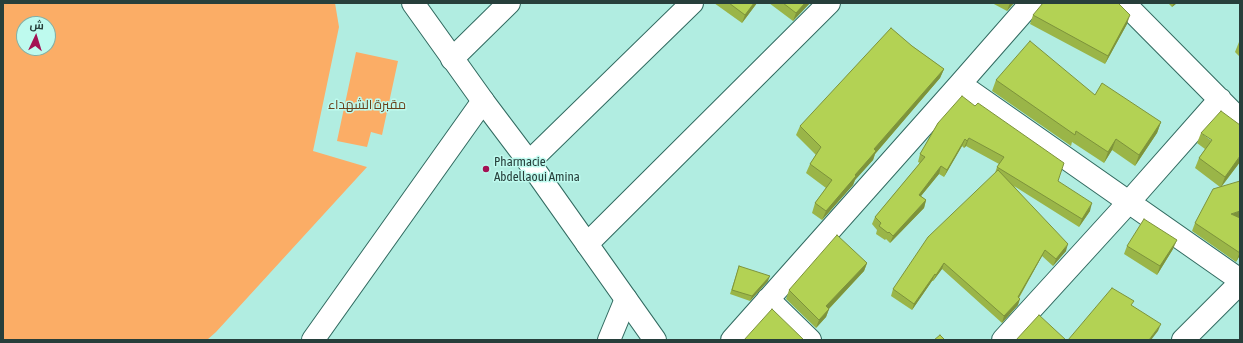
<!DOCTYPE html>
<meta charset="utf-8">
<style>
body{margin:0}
#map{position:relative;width:1243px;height:343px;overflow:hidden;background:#b1ede1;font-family:"Asap Condensed",Cairo,sans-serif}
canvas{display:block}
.frame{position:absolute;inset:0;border:4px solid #273f3b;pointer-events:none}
.north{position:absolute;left:16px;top:16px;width:40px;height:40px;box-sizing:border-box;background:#befaee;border:1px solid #82afa6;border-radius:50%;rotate:4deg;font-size:11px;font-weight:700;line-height:16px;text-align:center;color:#273f3b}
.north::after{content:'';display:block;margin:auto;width:14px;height:18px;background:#a31153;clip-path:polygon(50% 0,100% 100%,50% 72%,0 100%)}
</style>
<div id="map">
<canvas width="1243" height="343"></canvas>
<div class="frame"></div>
<div class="north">ش</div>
</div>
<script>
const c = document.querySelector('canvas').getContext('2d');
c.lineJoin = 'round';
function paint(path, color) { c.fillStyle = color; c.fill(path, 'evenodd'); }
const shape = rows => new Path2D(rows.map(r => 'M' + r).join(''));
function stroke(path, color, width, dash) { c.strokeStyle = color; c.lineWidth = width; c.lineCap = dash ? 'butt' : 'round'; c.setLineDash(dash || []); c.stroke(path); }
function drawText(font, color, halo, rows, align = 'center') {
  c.font = font + ' "Asap Condensed",Cairo,sans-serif'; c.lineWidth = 3; c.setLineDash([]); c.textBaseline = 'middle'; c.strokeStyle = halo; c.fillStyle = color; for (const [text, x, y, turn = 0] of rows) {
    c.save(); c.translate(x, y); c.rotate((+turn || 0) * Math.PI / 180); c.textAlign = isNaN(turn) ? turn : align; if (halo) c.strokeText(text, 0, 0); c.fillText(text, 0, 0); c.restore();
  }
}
const green = shape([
 [3,3,335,3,339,27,313,151,367,167,216,332,207,340,3,340],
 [24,24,48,24,48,48,24,48],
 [356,52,398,61,382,135,371,132,367,147,337,141]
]);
const minor = shape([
 [1124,3,1240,120],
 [452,59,509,3],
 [960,84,1240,280],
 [529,162,692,3],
 [587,244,829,3],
 [768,299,810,340],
 [313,340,483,101],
 [609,340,626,299],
 [732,340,960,84,1031,3],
 [1003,340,1128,203,1220,99],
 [1183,340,1240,283]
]);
const tertiary = shape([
 [413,3,483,101,529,162,655,340]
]);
const wall = shape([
 [714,3,757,3,742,23],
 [769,3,810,3,793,21],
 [992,3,1014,3,1007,11],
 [1168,3,1177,3,1172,7],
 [1033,15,1127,24,1105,64,1030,24],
 [1240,40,1240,57,1235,52,1239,42],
 [912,46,944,69,940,78,875,154,873,160,855,180,853,185,822,220,812,213,815,203,826,188,806,173,810,164,816,155,796,135,800,126],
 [996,80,1095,95,1161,122,1157,133,1135,166,1112,150,1104,163,1072,142,1071,146,992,91],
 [938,123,1058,181,1090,211,1079,227,1014,186,1066,251,1053,266,1042,256,1019,298,1018,305,1002,323,942,269,933,281,932,281,912,310,891,296,893,289,995,173,997,167,999,164,966,146,964,148,962,146,944,177,939,174,921,196,926,200,924,208,890,243,886,239,885,240,876,234,877,230,872,224,875,217,920,163,918,162,920,154],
 [1201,133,1240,162,1222,186,1240,255,1236,262,1192,231,1195,223,1220,187,1195,168,1199,158,1205,149,1197,143],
 [1127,246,1173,249,1157,275,1124,254],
 [867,263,864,271,829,309,826,317,816,328,786,299,789,290],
 [739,266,768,281,750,301,730,294]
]);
const shadedWall = shape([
 [754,3,757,3,742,23,745,15],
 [805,3,810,3,793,21,796,13],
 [1010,3,1014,3,1007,11],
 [1174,3,1177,3,1172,7],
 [1130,15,1127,24,1105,64,1108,56],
 [944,69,940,78,875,154,873,160,855,180,853,185,822,220,826,211,874,149],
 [1161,122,1157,133,1135,166,1139,155],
 [969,138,966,146,964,148,967,141],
 [965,139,962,146,944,177,947,170],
 [1116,139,1112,150,1104,163,1108,152],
 [1240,156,1240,162,1221,187,1225,177],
 [941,166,939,174,916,202,919,195],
 [926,200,924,208,890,243,893,236],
 [1092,203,1090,211,1079,227,1082,219],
 [1240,211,1240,219,1231,214],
 [1177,240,1173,249,1157,275,1160,266],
 [1068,244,1066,251,1053,266,1056,259],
 [1045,250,1042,256,1015,304,1018,297],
 [1240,252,1240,255,1236,262],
 [867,263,864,271,823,315,826,306],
 [944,263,942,269,933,281,936,275],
 [935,274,932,281,912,310,914,304],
 [770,276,768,281,750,301,752,296],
 [1020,299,1018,305,1002,323,1004,316],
 [829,309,826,317,816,328,819,320],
 [1161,324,1158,331,1151,340,1149,340]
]);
const building = shape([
 [729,3,754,3,745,15,729,3],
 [783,3,805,3,796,13,783,3],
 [1043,3,1118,3,1130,15,1108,56,1033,15,1043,3],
 [891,28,912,46,944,69,874,149,876,151,855,175,856,176,826,211,815,203,832,180,810,164,821,147,800,126,891,28],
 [1030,41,1095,95,1102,83,1161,122,1139,155,1116,139,1108,152,1076,131,1075,135,996,80,1030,41],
 [962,96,975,106,978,103,1064,163,1058,181,1092,203,1082,219,997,167,1004,157,969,138,967,141,965,139,947,170,941,166,919,195,926,200,893,236,889,232,888,233,879,226,881,223,875,217,925,157,920,154,938,123,962,96],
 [1221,111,1240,125,1240,156,1225,177,1199,158,1212,140,1201,133,1221,111],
 [998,170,1068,244,1056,259,1045,250,1018,297,1020,299,1004,316,944,263,936,275,935,274,914,304,893,289,928,237,998,170],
 [1240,181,1240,211,1231,214,1240,218,1240,253,1195,223,1213,189,1240,181],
 [1144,219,1177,240,1160,266,1127,246,1144,219],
 [837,235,867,263,826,306,829,309,819,320,789,290,837,235],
 [739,266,770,276,752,296,732,290,739,266],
 [1112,288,1134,301,1131,305,1161,324,1149,340,1068,340,1112,288],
 [772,309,804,340,744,340,772,309],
 [1039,315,1066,340,1016,340,1039,315],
 [940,335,945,340,934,340,940,335]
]);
const markers = [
 [486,169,4,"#a31153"]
];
const parkNames = [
 ["مقبرة الشهداء",367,105]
];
const poiNames = [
 ["Pharmacie",494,162],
 ["Abdellaoui Amina",494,177]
];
paint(green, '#fbad66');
stroke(minor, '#316a60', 24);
stroke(tertiary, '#316a60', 24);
stroke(minor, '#fff', 22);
stroke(tertiary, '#fff', 22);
paint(wall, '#9ab548');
paint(shadedWall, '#7d933b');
paint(building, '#b3d254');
stroke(building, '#7d933b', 1);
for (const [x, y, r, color] of markers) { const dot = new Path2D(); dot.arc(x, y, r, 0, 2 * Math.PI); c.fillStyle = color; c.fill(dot); stroke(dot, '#befaee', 1.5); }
drawText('13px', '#69421d', '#befaee', parkNames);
drawText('13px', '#273f3b', '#befaee', poiNames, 'left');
</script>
